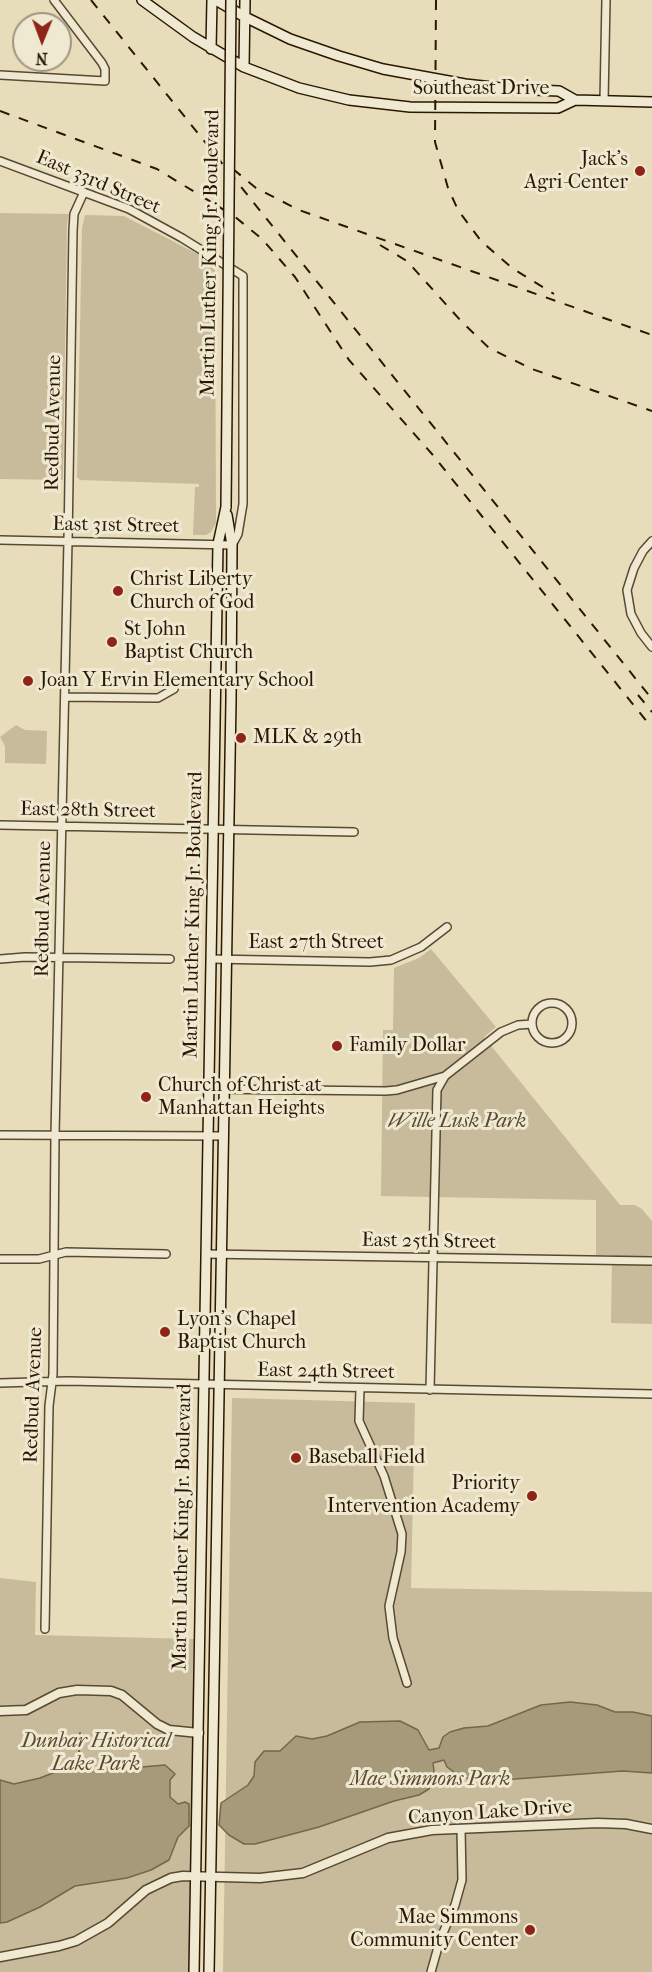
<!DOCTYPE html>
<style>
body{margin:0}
#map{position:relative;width:652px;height:1972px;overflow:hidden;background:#e7ddba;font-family:"IM FELL French Canon",serif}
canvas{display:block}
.north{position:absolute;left:12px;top:12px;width:60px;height:60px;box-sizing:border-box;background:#efe9d2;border:2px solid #a1957f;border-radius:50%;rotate:181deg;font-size:16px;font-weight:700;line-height:24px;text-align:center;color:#2b1702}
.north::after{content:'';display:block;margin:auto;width:21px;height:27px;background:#8f2418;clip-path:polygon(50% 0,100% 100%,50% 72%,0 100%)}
</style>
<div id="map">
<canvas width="652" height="1972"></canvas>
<div class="north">N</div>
</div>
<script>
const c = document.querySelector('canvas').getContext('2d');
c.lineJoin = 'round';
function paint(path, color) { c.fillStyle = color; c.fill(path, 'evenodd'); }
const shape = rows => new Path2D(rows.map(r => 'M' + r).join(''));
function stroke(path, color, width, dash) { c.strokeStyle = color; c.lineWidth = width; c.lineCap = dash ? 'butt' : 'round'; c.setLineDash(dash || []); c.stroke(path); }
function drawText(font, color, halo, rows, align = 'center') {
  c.font = font + ' "IM FELL French Canon",serif'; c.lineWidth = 6; c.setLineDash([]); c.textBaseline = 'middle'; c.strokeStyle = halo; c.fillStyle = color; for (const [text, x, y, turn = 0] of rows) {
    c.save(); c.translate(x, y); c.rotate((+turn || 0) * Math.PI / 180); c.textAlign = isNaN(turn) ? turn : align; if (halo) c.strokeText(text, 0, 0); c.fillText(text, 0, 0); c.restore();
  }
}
const green = shape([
 [0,213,69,214,67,224,63,480,0,479],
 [85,215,124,216,215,263,216,523,211,532,206,535,193,535,195,487,199,487,199,484,80,480,77,477,82,228],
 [16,725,25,730,47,731,46,764,5,763,5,746,0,737],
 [431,949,496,1027,484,1037,616,1200,620,1205,635,1205,642,1209,652,1221,652,1324,611,1323,612,1255,596,1255,596,1200,381,1196,383,1030,393,1030,394,968,419,958],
 [232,1398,415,1403,411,1588,652,1592,652,1972,223,1972],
 [0,1578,36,1582,35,1635,194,1639,189,1972,0,1972]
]);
const water = shape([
 [570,1702,597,1705,615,1712,633,1712,652,1716,652,1773,623,1771,515,1779,472,1780,458,1775,447,1767,444,1760,433,1763,434,1771,432,1782,429,1789,419,1795,394,1801,319,1827,255,1844,244,1844,229,1835,219,1825,221,1803,248,1785,254,1776,255,1762,264,1751,280,1751,296,1736,312,1739,327,1736,360,1722,400,1721,418,1730,429,1750,439,1748,443,1737,450,1732,464,1728,488,1726,541,1705,570,1702],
 [165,1765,175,1774,170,1780,170,1797,178,1804,185,1802,189,1804,189,1826,178,1837,169,1860,151,1870,127,1878,75,1886,40,1907,7,1922,0,1923,0,1780,14,1784,40,1778,63,1769,78,1771,90,1769,118,1769,165,1765]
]);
const stream = shape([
 [78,1771,80,1733]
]);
const minor = shape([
 [0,75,105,81,105,69,102,63,54,0],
 [604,101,606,0],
 [0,161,129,209,182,238,243,276,243,504,238,534,232,545,0,540],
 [652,541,643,551,634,568,627,590,631,614,641,633,652,647],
 [65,697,158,698,174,689],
 [0,825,354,832],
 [0,959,25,957,170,959],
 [211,959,370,962,391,960,421,947,447,927],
 '532 1023a20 20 0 1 1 40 0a20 20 0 1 1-40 0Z',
 [209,1089,386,1091,397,1090,445,1076],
 [0,1135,224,1136],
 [206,1254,652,1261],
 [0,1259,39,1259,66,1252,166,1254],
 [0,1383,68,1381,652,1394],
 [360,1389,359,1421,384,1476,402,1534,401,1552,389,1606,393,1638,407,1683],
 [430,1390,437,1090,445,1076,501,1032,518,1025,532,1024],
 [45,1629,49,1406,53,1374,55,1135,68,541,73,231,74,214,84,192],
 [431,1972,440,1940,455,1905,462,1880,461,1829]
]);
const tertiary = shape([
 [0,1711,26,1710,59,1693,77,1690,111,1691,122,1695,157,1724,169,1730,199,1733],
 [0,1957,59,1946,76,1941,108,1923,146,1890,171,1878,183,1876,260,1878,303,1873,388,1838,432,1830,598,1823,626,1824,652,1829]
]);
const secondary = shape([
 [142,0,193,37,244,67,299,88,349,100,410,107,558,108,575,100,652,102],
 [216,0,245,17,290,39,339,56,383,69,465,84,511,89,559,91,575,100],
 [211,49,212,0],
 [244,67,245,0],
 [194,1972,218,544,226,507],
 [209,1972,231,701,232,545,227,515]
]);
const rail = shape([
 [91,0,652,699],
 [436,0,435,142,448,188,458,210,481,241,512,268,554,294],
 [0,111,157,169,234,216,262,239,295,277,349,360,432,454,652,728],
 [233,169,256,188,299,210,652,335],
 [380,245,407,261,461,321,489,348,532,369,652,411],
 [638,695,652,712]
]);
const secondaryBridge = shape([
 [226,507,231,0]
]);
const markers = [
 [640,171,6,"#8f2418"],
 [118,591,6,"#8f2418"],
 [112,642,6,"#8f2418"],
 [28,681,6,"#8f2418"],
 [241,738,6,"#8f2418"],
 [337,1046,6,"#8f2418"],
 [146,1097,6,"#8f2418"],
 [165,1332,6,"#8f2418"],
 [296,1458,6,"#8f2418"],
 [532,1496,6,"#8f2418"],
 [530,1930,6,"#8f2418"]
];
const streetNames = [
 ["Southeast Drive",481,89],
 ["East 33rd Street",98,183,23],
 ["Martin Luther King Jr. Boulevard",211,253,-89],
 ["Redbud Avenue",54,423,-89],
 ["East 31st Street",116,526,1],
 ["East 28th Street",88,811,1],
 ["Redbud Avenue",44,909,-89],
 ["Martin Luther King Jr. Boulevard",194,915,-89],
 ["East 27th Street",316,943],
 ["East 25th Street",429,1242,1],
 ["East 24th Street",326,1372,1],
 ["Redbud Avenue",34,1395,-88],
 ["Martin Luther King Jr. Boulevard",183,1527,-89],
 ["Canyon Lake Drive",490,1813,-4]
];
const poiNames = [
 ["Jack's",628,160,"right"],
 ["Agri-Center",628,183,"right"],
 ["Christ Liberty",130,580],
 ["Church of God",130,603],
 ["St John",124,630],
 ["Baptist Church",124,653],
 ["Joan Y Ervin Elementary School",40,681],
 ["MLK & 29th",253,738],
 ["Family Dollar",349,1046],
 ["Church of Christ at",158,1086],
 ["Manhattan Heights",158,1109],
 ["Lyon's Chapel",177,1320],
 ["Baptist Church",177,1343],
 ["Baseball Field",308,1458],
 ["Priority",520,1484,"right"],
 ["Intervention Academy",520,1507,"right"],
 ["Mae Simmons",518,1918,"right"],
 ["Community Center",518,1941,"right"]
];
const parkNames = [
 ["Wille Lusk Park",457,1122],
 ["Dunbar Historical",96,1742],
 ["Lake Park",96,1765],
 ["Mae Simmons Park",430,1780]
];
paint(green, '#c7bb9b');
paint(water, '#a79a7b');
stroke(water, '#75664b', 1.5);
stroke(stream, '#75664b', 2);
stroke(minor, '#5a4830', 10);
stroke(tertiary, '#5a4830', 11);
stroke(secondary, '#2b1702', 12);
stroke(minor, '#efe9d2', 7);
stroke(tertiary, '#efe9d2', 8);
stroke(secondary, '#efe9d2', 9);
stroke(rail, '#2b1702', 2, [10, 10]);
stroke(secondaryBridge, '#2b1702', 12, []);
stroke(secondaryBridge, '#efe9d2', 9);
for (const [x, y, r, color] of markers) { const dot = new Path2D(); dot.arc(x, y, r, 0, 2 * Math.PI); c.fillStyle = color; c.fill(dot); stroke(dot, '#efe9d2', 2); }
drawText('20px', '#2b1702', '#efe9d2', streetNames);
drawText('20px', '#2b1702', '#efe9d2', poiNames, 'left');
drawText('italic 20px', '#5a4830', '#efe9d2', parkNames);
</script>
